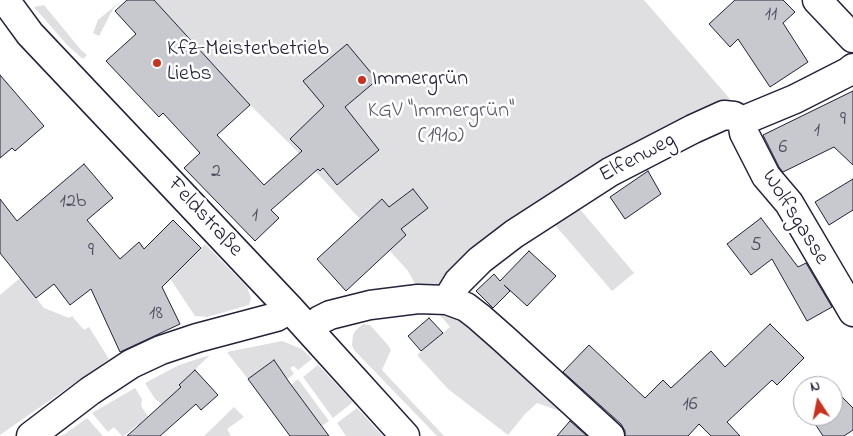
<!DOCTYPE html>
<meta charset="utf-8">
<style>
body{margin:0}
#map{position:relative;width:853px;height:436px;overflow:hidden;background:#fff;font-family:"Indie Flower",sans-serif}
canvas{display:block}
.north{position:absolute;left:793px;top:376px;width:50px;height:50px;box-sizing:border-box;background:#fff;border:1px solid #a7a7b1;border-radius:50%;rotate:349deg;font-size:14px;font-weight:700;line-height:20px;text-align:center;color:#22223b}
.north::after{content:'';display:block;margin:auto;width:18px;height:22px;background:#c8321e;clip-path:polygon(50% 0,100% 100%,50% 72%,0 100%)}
</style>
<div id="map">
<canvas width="853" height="436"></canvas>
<div class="north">N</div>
</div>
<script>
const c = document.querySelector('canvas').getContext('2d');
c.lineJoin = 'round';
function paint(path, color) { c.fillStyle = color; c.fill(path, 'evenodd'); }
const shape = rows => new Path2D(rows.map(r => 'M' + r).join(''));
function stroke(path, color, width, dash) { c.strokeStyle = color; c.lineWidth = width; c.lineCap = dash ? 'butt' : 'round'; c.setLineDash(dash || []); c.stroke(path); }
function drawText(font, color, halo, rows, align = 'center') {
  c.font = font + ' "Indie Flower",sans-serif'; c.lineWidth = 5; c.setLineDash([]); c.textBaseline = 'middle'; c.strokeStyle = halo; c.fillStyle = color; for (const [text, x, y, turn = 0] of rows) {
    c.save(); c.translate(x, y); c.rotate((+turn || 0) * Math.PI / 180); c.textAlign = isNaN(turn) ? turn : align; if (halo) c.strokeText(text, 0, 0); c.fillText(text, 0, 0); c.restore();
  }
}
const green = shape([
 [122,0,113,9,99,36,93,33,98,20],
 [154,0,644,0,730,99,611,164,518,221,438,284,417,287,408,271,389,250,289,143,250,105],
 [44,5,81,50,87,55,83,59,68,46,34,7],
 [573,201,634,273,612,291,548,217],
 [205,244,247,287,251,298,249,305,207,317,195,316,169,277,184,265],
 [20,278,44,308,69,318,72,316,84,330,89,327,109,359,0,435,0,295],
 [449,314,460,317,574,415,562,412,537,403,525,414,508,435,448,389,417,355,450,327,440,315],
 [363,324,370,325,388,345,391,350,382,370,444,436,437,436,354,350,352,345,353,335,355,331],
 [282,341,302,349,312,359,298,370,294,366,290,368,294,374,287,379,273,360,248,379,227,352],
 [210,355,179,385,181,387,162,404,155,399,145,383,179,365],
 [318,365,353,402,333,418,303,377],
 [298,379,329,421,322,426,291,385],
 [135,388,142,399,141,406,148,416,138,426,137,425,124,436,122,436,114,427,108,432,92,413],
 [234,407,244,417,227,429,231,436,204,436],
 [357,408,383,436,346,436,337,423],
 [87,418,103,436,62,436]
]);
const building = shape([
 [127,0,154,0,250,105,217,135,264,185,302,151,290,139,324,106,303,81,347,44,377,80,345,107,379,150,337,185,323,168,320,171,318,169,271,210,279,218,255,241,184,168,200,153,163,113,159,117,106,61,136,34,115,11,127,0],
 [735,0,783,0,795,12,783,23,808,62,770,87,738,39,730,47,709,24,735,0],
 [0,75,44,126,15,151,12,148,0,158,0,75],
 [853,91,853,165,834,147,783,172,779,167,763,135,853,91],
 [84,164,113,198,87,220,120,259,139,242,144,249,173,220,201,248,162,287,180,324,120,352,91,289,70,305,54,284,36,298,0,253,0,199,17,221,84,164],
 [648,171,661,194,625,219,610,197,648,171],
 [853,179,853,210,829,225,815,202,853,179],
 [413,189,428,208,401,229,406,235,346,291,317,259,382,199,389,207,413,189],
 [761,218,798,267,806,263,832,307,807,321,772,259,751,275,727,244,761,218],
 [529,251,556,276,527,306,504,285,510,291,493,308,476,291,494,274,500,281,529,251],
 [429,318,443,333,421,351,408,336,429,318],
 [770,324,804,358,777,385,772,380,727,422,740,436,711,436,699,424,688,436,625,436,625,431,621,424,563,372,589,345,645,398,663,380,671,388,711,351,725,367,770,324],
 [274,360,289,382,329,436,290,436,248,379,274,360],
 [195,370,218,395,201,410,196,404,160,436,127,436,181,387,179,385,195,370],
 [833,388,853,408,853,430,844,436,823,436,810,416,833,416,833,388],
 [570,421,587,436,557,436,570,421]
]);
const minor = shape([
 [5,0,30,34,290,309,405,436],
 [817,0,853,38],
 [742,121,744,133,766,176,789,203,853,312],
 [447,300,458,282,480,260,514,234,610,172,693,129,724,115,734,116,742,121,795,99,848,72,853,68],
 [309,329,320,320,330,315,370,305,418,299,447,300,466,307,479,317,504,339,610,436],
 [31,436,90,391,131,364,161,350,197,338,276,317,290,309]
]);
const markers = [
 [157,63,5,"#c8321e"],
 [362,80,5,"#c8321e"]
];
const numberNames = [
 ["11",771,16],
 ["9",843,121],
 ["1",817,132],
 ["6",783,149],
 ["2",216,173],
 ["12b",73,203],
 ["1",255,217],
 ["5",756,247],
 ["9",91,252],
 ["18",156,315],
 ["16",690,406]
];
const poiNames = [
 ["Kfz-Meisterbetrieb",167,50],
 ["Liebs",167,75],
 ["Immergrün",372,80]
];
const parkNames = [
 ["KGV \"Immergrün\"",441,112],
 ["(1910)",441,137]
];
const streetNames = [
 ["Elfenweg",638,159,-28],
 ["Feldstraße",204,218,47],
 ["Wolfsgasse",794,218,58]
];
paint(green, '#dfdfe2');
paint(building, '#c8c8cf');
stroke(building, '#22223b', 1);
stroke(minor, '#22223b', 31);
stroke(minor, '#fff', 28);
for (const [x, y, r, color] of markers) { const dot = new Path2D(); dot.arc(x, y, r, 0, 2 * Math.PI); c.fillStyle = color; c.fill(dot); stroke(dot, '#fff', 2); }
drawText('20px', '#4c4c60', null, numberNames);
drawText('22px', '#22223b', '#fff', poiNames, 'left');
drawText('22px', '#5b5b6d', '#fff', parkNames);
drawText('22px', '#22223b', '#fff', streetNames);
</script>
